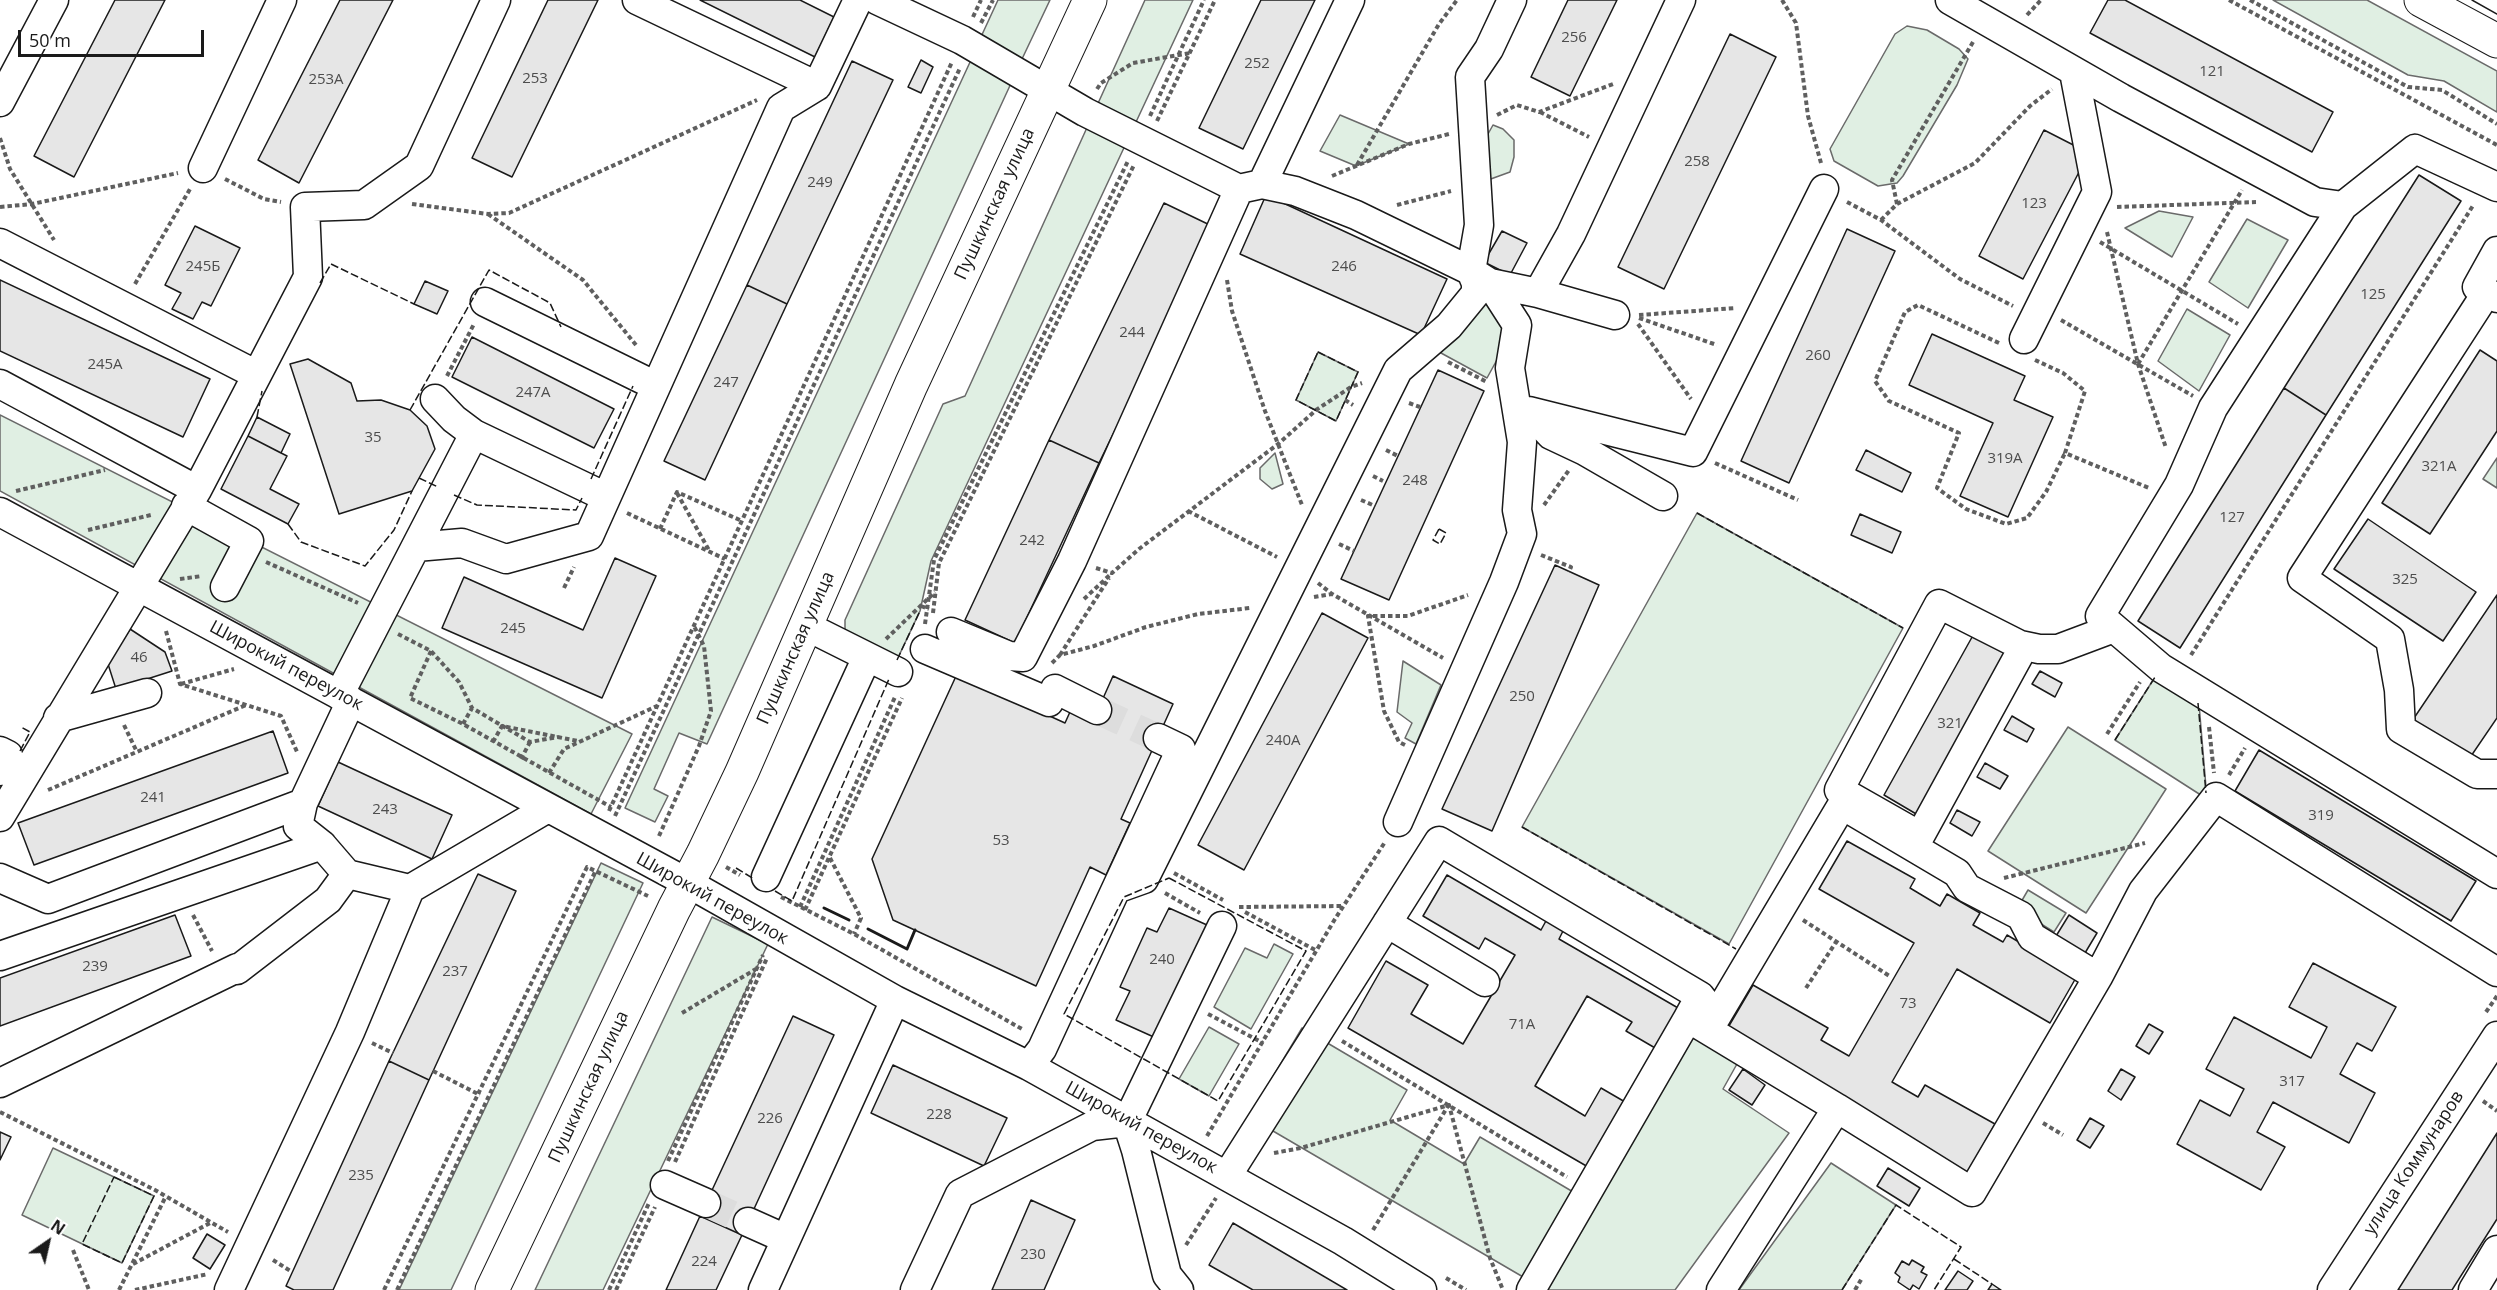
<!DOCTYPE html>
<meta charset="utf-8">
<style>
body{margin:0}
#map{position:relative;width:2497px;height:1290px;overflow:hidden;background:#fff;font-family:"Open Sans",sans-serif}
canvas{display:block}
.north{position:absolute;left:18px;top:1212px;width:60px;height:60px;-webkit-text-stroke:4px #fff;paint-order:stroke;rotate:34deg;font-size:16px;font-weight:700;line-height:24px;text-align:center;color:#1a1a1a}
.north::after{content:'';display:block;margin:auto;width:21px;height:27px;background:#1a1a1a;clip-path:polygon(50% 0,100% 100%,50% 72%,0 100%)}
.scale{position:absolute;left:18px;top:30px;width:186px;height:27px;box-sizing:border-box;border:3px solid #1a1a1a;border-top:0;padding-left:8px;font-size:18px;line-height:21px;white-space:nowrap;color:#1a1a1a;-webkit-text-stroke:4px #fff;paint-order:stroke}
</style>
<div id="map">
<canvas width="2497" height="1290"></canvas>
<div class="north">N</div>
<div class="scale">50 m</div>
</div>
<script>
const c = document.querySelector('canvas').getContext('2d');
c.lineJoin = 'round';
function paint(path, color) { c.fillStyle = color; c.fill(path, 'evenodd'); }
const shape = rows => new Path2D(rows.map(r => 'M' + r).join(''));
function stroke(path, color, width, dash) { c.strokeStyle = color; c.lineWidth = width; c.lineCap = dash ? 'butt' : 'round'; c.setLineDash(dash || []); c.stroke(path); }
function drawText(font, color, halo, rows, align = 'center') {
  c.font = font + ' "Open Sans",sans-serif'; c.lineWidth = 4.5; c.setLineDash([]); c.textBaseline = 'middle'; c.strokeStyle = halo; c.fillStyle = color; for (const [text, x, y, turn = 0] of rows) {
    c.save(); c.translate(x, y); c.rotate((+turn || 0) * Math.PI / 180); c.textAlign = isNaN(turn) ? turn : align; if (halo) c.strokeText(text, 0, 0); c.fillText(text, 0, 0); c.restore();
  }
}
const green = shape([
 [998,0,1050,0,1022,59,980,39,998,0],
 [1145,0,1193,0,931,561,920,611,896,662,845,637,845,620,943,404,965,396,1145,0],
 [2273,0,2367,0,2497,71,2497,112,2444,81,2408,75,2273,0],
 [1907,26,1927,30,1959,49,1968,59,1957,85,1903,176,1897,183,1878,186,1834,161,1830,149,1895,34,1907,26],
 [971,60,1013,79,707,744,679,733,654,789,668,796,655,822,625,808,971,60],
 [1340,115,1409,144,1356,166,1320,151,1340,115],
 [1493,125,1503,129,1514,140,1514,157,1510,172,1488,180,1488,134,1493,125],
 [2159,211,2193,217,2172,257,2125,228,2159,211],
 [2247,219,2288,240,2248,308,2209,282,2247,219],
 [1483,297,1504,315,1504,347,1487,378,1441,353,1449,336,1483,297],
 [2187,309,2230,335,2199,391,2158,361,2187,309],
 [1318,352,1358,372,1336,421,1296,400,1318,352],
 [0,415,632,734,591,814,0,491,0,415],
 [1275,453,1283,484,1272,489,1260,479,1260,468,1275,453],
 [2497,458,2497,488,2483,479,2497,458],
 [1697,513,1903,628,1729,944,1522,827,1697,513],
 [1403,661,1441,685,1416,744,1405,738,1412,723,1397,712,1403,661],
 [2155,677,2199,704,2207,799,2115,740,2155,677],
 [2068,727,2166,789,2086,913,1988,851,2068,727],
 [601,863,643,883,451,1290,399,1290,601,863],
 [2028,890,2066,913,2054,932,2017,909,2028,890],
 [712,917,768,944,603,1290,535,1290,712,917],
 [1274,944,1293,954,1251,1029,1214,1007,1245,948,1267,958,1274,944],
 [1692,1025,1742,1055,1723,1089,1789,1133,1675,1290,1544,1290,1692,1025],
 [1209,1027,1239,1044,1209,1096,1179,1079,1209,1027],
 [1302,1028,1407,1090,1390,1120,1464,1164,1480,1137,1580,1196,1530,1281,1249,1117,1302,1028],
 [53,1148,154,1196,122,1263,22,1215,53,1148],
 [1831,1163,1896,1205,1842,1290,1739,1290,1831,1163]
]);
const building = shape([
 [115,0,165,0,74,177,34,156,115,0],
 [340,0,393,0,299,183,258,160,340,0],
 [548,0,598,0,512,177,472,158,548,0],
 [700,0,800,0,834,17,815,57,700,0],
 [1261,0,1315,0,1243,149,1199,128,1261,0],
 [1568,0,1617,0,1570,96,1531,77,1568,0],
 [2108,0,2125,0,2333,112,2312,152,2090,33,2108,0],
 [1730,34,1776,57,1664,289,1618,267,1730,34],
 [921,60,933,67,921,93,908,87,921,60],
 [852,61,893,80,787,304,747,285,852,61],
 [2044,130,2089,153,2023,279,1979,256,2044,130],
 [2419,175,2461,201,2326,415,2284,388,2419,175],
 [1266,195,1447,279,1421,335,1240,254,1266,195],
 [1164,203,1214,227,1099,463,1049,440,1164,203],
 [195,226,240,248,211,306,202,302,193,319,172,309,181,293,165,285,195,226],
 [1847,229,1895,251,1789,483,1741,461,1847,229],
 [1502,231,1527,243,1510,275,1484,262,1502,231],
 [0,280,210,379,183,437,0,351,0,280],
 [425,281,448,291,437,314,414,304,425,281],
 [747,285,787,304,705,480,664,461,747,285],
 [1932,334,2025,376,2014,400,2053,417,2008,517,1960,496,1993,423,1909,385,1932,334],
 [472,337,614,409,594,448,452,377,472,337],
 [2480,350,2497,361,2497,431,2430,534,2382,503,2480,350],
 [308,359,351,383,357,401,381,400,410,410,427,426,435,449,412,491,339,514,290,364,308,359],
 [1438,370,1484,391,1389,600,1341,579,1438,370],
 [2284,388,2326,415,2180,648,2138,621,2284,388],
 [257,417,290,434,281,453,248,436,257,417],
 [248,436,287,456,270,489,299,504,288,524,221,489,248,436],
 [1049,440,1099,463,1015,643,965,620,1049,440],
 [1866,450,1911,473,1902,492,1856,470,1866,450],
 [1860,514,1901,532,1892,553,1851,535,1860,514],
 [2368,519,2476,592,2443,641,2334,569,2368,519],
 [615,558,656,576,602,698,442,628,464,577,583,630,615,558],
 [1555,565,1599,585,1492,831,1442,809,1555,565],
 [2497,595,2497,718,2467,762,2410,724,2497,595],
 [1322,613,1368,638,1244,870,1198,845,1322,613],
 [130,629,165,652,172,671,116,689,108,664,130,629],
 [1976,630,2015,652,1923,818,1884,795,1976,630],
 [2040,671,2062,683,2055,697,2032,684,2040,671],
 [957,674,1065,723,1074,703,1096,714,1113,676,1173,704,1121,819,1130,823,1106,875,1090,867,1036,986,893,920,872,859,957,674],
 [2012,716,2034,729,2027,742,2004,730,2012,716],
 [273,731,288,773,34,865,18,823,273,731],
 [2259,750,2476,881,2451,921,2235,791,2259,750],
 [338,762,452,815,432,859,318,806,338,762],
 [1985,763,2008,776,2000,789,1977,777,1985,763],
 [1957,810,1980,822,1972,836,1950,823,1957,810],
 [1847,841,1915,879,1910,888,1940,906,1947,894,1980,913,1973,925,2003,942,2007,935,2077,976,2050,1023,1957,969,1892,1082,1918,1097,1925,1085,1995,1124,1966,1175,1723,1036,1753,985,1828,1028,1821,1040,1849,1056,1914,943,1819,889,1847,841],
 [478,874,516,891,429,1080,389,1061,478,874],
 [1447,875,1541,930,1547,919,1564,929,1559,939,1685,1012,1662,1052,1626,1031,1632,1022,1587,996,1535,1086,1585,1116,1601,1088,1632,1106,1595,1171,1348,1028,1386,961,1428,985,1411,1014,1463,1044,1515,955,1485,938,1479,949,1423,916,1447,875],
 [1169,908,1207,925,1156,1038,1116,1020,1130,991,1120,987,1147,928,1157,932,1169,908],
 [175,915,191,956,0,1026,0,978,175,915],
 [2069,915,2097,933,2082,958,2053,941,2069,915],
 [2313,963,2396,1007,2372,1051,2357,1043,2340,1074,2375,1093,2349,1143,2273,1102,2257,1132,2285,1147,2261,1190,2177,1144,2200,1100,2230,1116,2244,1089,2206,1069,2234,1017,2311,1058,2327,1027,2289,1007,2313,963],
 [793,1016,834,1035,742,1235,700,1216,793,1016],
 [2149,1024,2163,1032,2149,1054,2136,1046,2149,1024],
 [389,1061,429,1080,333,1290,294,1290,286,1286,389,1061],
 [893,1065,1007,1118,984,1166,871,1113,893,1065],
 [1743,1069,1765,1085,1752,1105,1729,1090,1743,1069],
 [2121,1069,2135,1077,2121,1100,2108,1091,2121,1069],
 [2090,1118,2104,1126,2090,1148,2077,1140,2090,1118],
 [0,1132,11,1137,0,1160,0,1132],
 [2497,1133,2497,1219,2452,1290,2398,1290,2497,1133],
 [1888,1168,1920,1188,1909,1206,1877,1186,1888,1168],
 [1031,1200,1075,1220,1044,1290,992,1290,1031,1200],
 [700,1216,742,1235,716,1290,666,1290,700,1216],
 [1233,1223,1347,1290,1253,1290,1209,1265,1233,1223],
 [207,1234,225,1245,210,1269,193,1258,207,1234],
 [1912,1260,1924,1267,1921,1272,1927,1275,1919,1289,1913,1285,1910,1290,1898,1282,1900,1277,1895,1273,1902,1261,1909,1265,1912,1260],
 [1958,1271,1973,1281,1967,1290,1945,1290,1958,1271],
 [1992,1284,2001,1290,1988,1290,1992,1284]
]);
const minorTunnel = shape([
 [1097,710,1158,738],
 [706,1203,748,1222]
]);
const path = shape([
 [1782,0,1796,23,1808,116,1821,163],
 [2229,0,2497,145],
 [2250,0,2408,87,2442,90,2497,124],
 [2027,15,2041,0],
 [973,17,981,0],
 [981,23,993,0],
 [1097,89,1101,83,1133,63,1190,53],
 [1540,112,1589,137],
 [1497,115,1517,105,1539,112,1613,84],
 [1150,116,1204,0],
 [1157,121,1215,0],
 [0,138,10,169,54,240],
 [1357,165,1439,24,1457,0],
 [1332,176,1409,144,1449,134],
 [225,179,264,199,281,202],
 [1847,202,1881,220,1960,279,2013,306],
 [412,204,488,214,509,213,757,100],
 [1897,204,1892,180,1973,42],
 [1397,205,1451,191],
 [0,207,32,204,178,173],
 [2117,207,2256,202],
 [488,214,583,280,636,345],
 [1881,220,1897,204,1975,163,2030,106,2052,89],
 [2107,232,2138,364,2166,448],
 [2100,242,2238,324],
 [1227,280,1232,311,1265,411,1302,505],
 [135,284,190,189],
 [1639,315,1736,308],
 [1639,318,1717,345],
 [2061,320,2193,396],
 [1638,324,1691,399],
 [1999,343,1918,305,1905,312,1875,381,1889,401,1959,433,1937,488,1966,509,2006,524,2027,518,2046,492,2065,453],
 [2035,360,2063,373,2085,391,2065,453,2149,488],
 [1448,362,1487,382],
 [2138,364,2242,190],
 [447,376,474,324],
 [1345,400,1353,405],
 [1409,403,1420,407],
 [1386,450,1398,456],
 [1715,463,1798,500],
 [1373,476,1383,481],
 [16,491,105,470],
 [677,493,710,552],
 [1361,500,1375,506],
 [1544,505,1569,470],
 [1188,511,1277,557],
 [627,513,725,559],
 [660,529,677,492,742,521],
 [88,530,151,515],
 [1339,544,1354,551],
 [1541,555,1571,567,1569,572],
 [266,562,358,603],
 [1096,568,1112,573,1139,549,1278,444,1316,410,1351,387,1362,383],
 [180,579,202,576],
 [1318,583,1332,594,1443,658],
 [564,588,574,567],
 [1314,597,1332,594],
 [1084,599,1112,573],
 [921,606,929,609],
 [933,613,939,563,1134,165],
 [925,624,934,560,1128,161],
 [166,631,180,684,281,716,298,754],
 [398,634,431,651,459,682,472,708,530,742,558,737],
 [886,639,935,592],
 [431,651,410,698,463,724,611,807],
 [1060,655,1109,578],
 [2191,655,2474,204],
 [1052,663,1060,655,1094,646,1146,627,1198,614,1250,608],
 [181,684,234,669],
 [463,724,472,708],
 [124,725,137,752],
 [2209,727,2214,773],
 [2107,734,2140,682],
 [493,742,502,726,578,741],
 [1405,745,1399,742,1384,711,1368,616,1408,616,1468,595],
 [521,759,530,742],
 [549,773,564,749,657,706],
 [2229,775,2245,748],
 [48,790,246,705],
 [609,811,952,62],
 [615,816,960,68],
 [659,836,699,746,711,711,704,646,694,626],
 [830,858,861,918,854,934],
 [726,867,740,875],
 [1174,873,1223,900],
 [2004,878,2145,843],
 [1165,893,1200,913],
 [781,897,854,934,1022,1029],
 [800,907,895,697],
 [1239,907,1344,906],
 [805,910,902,698],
 [1245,912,1317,951],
 [193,915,212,951],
 [1803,920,1891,977],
 [1806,988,1836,942],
 [2486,1012,2497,996],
 [682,1013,756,969],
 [1208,1014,1263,1043],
 [1342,1041,1567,1177],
 [372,1043,393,1053],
 [433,1071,480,1095],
 [2483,1101,2497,1111],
 [0,1112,155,1190,228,1232],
 [2043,1123,2063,1135],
 [1207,1136,1335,919,1385,842],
 [1274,1153,1301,1148,1449,1105,1490,1258,1503,1290],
 [668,1161,763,955],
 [675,1162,767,958],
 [1373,1230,1448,1106],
 [1186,1245,1216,1198],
 [73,1250,89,1290],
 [273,1260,292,1272],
 [133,1264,210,1223],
 [1446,1278,1466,1290],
 [119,1290,166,1196],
 [135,1290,208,1274],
 [384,1290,587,867,648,896],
 [397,1290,595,872],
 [609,1290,649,1203],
 [616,1290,655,1207],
 [1855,1290,1862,1278]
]);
const minor = shape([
 [637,0,817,86],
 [877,0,962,40,1085,112,1239,189,1262,184,1350,0],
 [1950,0,2121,98,2315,202,2343,206,2415,149,2497,187],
 [0,102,54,0],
 [203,168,282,0],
 [1262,184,1295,191,1356,215,1471,271,1490,283,1517,325,1510,368,1522,442,1517,510,1522,534,1504,582,1398,822],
 [2343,206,2213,408,2179,485,2100,616,2161,668,2497,874],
 [0,243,255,374],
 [2497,251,2477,287,2497,298],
 [1490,283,1538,293,1571,234,1681,0],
 [2487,292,2302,578,2390,639,2399,690,2401,729,2477,774,2497,774],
 [1538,293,1615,315],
 [485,302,656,386],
 [2024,339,2097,192,2074,72],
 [0,384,197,490],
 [435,399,454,419,474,434,606,497],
 [1529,411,1693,452,1824,189],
 [1533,416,1551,435,1585,451,1663,496],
 [186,506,249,541,225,587],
 [0,512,688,883,895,1000,1029,1066,1343,1241,1422,1290],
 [416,547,462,543,506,559,589,536,781,108,817,86,858,0],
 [806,626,898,672],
 [951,632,1009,656,1023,657,1072,561,1239,189],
 [2024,646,1920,836,1839,790,1939,604,2020,645,2039,649,2058,649,2114,628],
 [925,649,1049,702,1055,689,1097,710],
 [339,695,474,434],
 [58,718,147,693],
 [0,751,8,755,0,771],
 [303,803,298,826,322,845,347,874,410,889],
 [0,817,197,490,308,277,305,207,364,205,419,166,496,0],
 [766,877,867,657],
 [0,878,48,899,303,803,351,701],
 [1116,889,1181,749,1158,738],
 [1387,923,1485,982],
 [0,956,322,845],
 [1700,996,1716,1017,1842,805,1957,873,1967,888,2021,916,2032,937,2098,977],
 [1029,1066,1042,1049,1116,889,1144,879,1398,370,1449,326,1476,293,1476,283,1471,271,1479,225,1470,77,1489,49,1512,0],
 [0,1083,237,968,237,970,328,900,347,874],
 [1837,1108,1972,1192,2098,977,2143,891,2216,797,2497,972],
 [1227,1176,1439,841,1700,996,1688,1018,1837,1108,1721,1290],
 [665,1185,706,1203],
 [748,1222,786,1239],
 [229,1290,350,1032,410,889,548,808],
 [763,1290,895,1000],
 [915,1290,960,1194,1092,1126,1127,1122],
 [1179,1290,1167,1275,1136,1150,1127,1122,1222,926],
 [1531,1290,1688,1018],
 [2332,1290,2497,1036],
 [2473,1290,2497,1250]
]);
const major = shape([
 [2421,0,2497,41],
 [492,1290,674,909,703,854,742,772,911,385,1090,0]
]);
const tram = shape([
 [2472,0,2497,14]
]);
const fence = shape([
 [320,283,331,264,414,304],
 [1318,352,1358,372,1336,421,1296,400,1318,352],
 [410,410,489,270,550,303,561,327],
 [257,417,262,391],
 [419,478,438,487],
 [591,479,633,386],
 [454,495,477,505,576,510,582,498],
 [1697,513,1903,628],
 [288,524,301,542,365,566,394,530,412,491],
 [1439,529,1446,533,1440,544,1433,540,1439,529],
 [897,660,920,611],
 [2198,703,2206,793],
 [2115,740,2155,677],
 [20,751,30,732,21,727],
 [1522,827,1736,949],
 [736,868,754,879],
 [1169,878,1306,951,1218,1101,1064,1014,1124,897,1169,878],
 [775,891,792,901,889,679],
 [114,1177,154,1196,122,1263,82,1244,114,1177],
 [1954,1259,1992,1284],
 [1842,1290,1896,1205,1961,1247,1934,1290]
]);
const wall = shape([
 [824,908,849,920],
 [868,929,907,949,915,930]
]);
const numberNames = [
 ["256",1574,38],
 ["252",1257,64],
 ["121",2212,72],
 ["253",535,79],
 ["253А",326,80],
 ["258",1697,162],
 ["249",820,183],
 ["123",2034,204],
 ["245Б",203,267],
 ["246",1344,267],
 ["125",2373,295],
 ["244",1132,333],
 ["260",1818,356],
 ["245А",105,365],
 ["247",726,383],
 ["247А",533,393],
 ["35",373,438],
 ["319А",2005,459],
 ["321А",2439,467],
 ["248",1415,481],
 ["127",2232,518],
 ["242",1032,541],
 ["325",2405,580],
 ["245",513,629],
 ["46",139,658],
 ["250",1522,697],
 ["321",1950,724],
 ["240А",1283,741],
 ["241",153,798],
 ["243",385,810],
 ["319",2321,816],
 ["53",1001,841],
 ["240",1162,960],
 ["239",95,967],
 ["237",455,972],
 ["73",1908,1004],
 ["71А",1522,1025],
 ["317",2292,1082],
 ["228",939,1115],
 ["226",770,1119],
 ["235",361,1176],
 ["230",1033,1255],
 ["224",704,1262]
];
const streetNames = [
 ["Пушкинская улица",995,204,-65],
 ["Пушкинская улица",796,648,-66],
 ["Широкий переулок",286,666,28],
 ["Широкий переулок",712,899,29],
 ["Пушкинская улица",589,1087,-65],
 ["Широкий переулок",1141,1128,29],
 ["улица Коммунаров",2414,1163,-57]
];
paint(green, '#e0efe3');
stroke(green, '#6a6a6a', 1.5);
paint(building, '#e6e6e6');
stroke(building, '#1a1a1a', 1.5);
stroke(minorTunnel, '#ddd', 28, [28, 14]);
stroke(minor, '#1a1a1a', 31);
stroke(major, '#1a1a1a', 35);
stroke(path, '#5f5f5f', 4, [4.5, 3]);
stroke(minor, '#fff', 28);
stroke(major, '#fff', 33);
stroke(tram, '#1a1a1a', 1.5);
stroke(fence, '#1a1a1a', 1.5, [8, 3]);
stroke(wall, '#1a1a1a', 3);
drawText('15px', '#4d4d4d', null, numberNames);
drawText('18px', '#1a1a1a', '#fff', streetNames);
</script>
